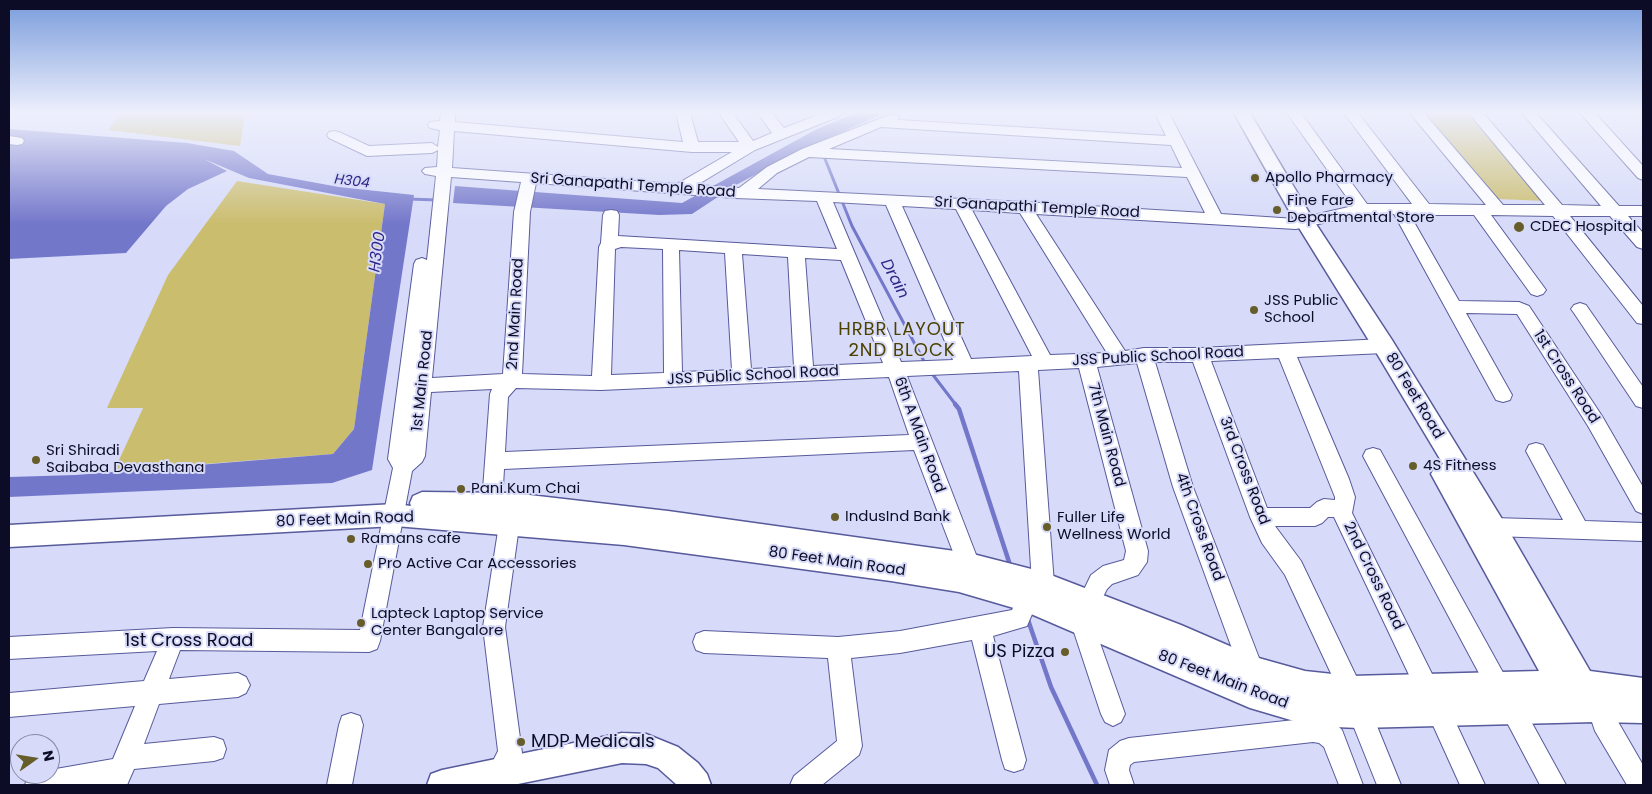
<!DOCTYPE html>
<style>
body{margin:0}
#map{position:relative;width:1652px;height:794px;overflow:hidden;background:#d7dbf9;font-family:Poppins,sans-serif}
canvas{display:block}
.frame{position:absolute;inset:0;border:10px solid #0c0c26;pointer-events:none}
.north{position:absolute;left:10px;top:734px;width:50px;height:50px;box-sizing:border-box;background:#d7dbf9;border:1px solid #8688a5;border-radius:50%;rotate:77deg;font-size:14px;font-weight:700;line-height:20px;text-align:center;color:#0c0c26}
.north::after{content:'';display:block;margin:auto;width:18px;height:22px;background:#665d2a;clip-path:polygon(50% 0,100% 100%,50% 72%,0 100%)}
</style>
<div id="map">
<canvas width="1652" height="794"></canvas>
<div class="frame"></div>
<div class="north">N</div>
</div>
<script>
const c = document.querySelector('canvas').getContext('2d');
c.lineJoin = 'round';
function paint(path, color) { c.fillStyle = color; c.fill(path, 'evenodd'); }
const shape = rows => new Path2D(rows.map(r => 'M' + r).join(''));
function stroke(path, color, width, dash) { c.strokeStyle = color; c.lineWidth = width; c.lineCap = dash ? 'butt' : 'round'; c.setLineDash(dash || []); c.stroke(path); }
function drawText(font, color, halo, rows, align = 'center') {
  c.font = font + ' Poppins,sans-serif'; c.lineWidth = 4; c.setLineDash([]); c.textBaseline = 'middle'; c.strokeStyle = halo; c.fillStyle = color; for (const [text, x, y, turn = 0] of rows) {
    c.save(); c.translate(x, y); c.rotate((+turn || 0) * Math.PI / 180); c.textAlign = isNaN(turn) ? turn : align; if (halo) c.strokeText(text, 0, 0); c.fillText(text, 0, 0); c.restore();
  }
}
const green = shape([
 [121,113,245,113,240,146,108,130],
 [1423,113,1470,113,1546,201,1497,199],
 [237,181,385,204,354,429,333,454,114,471,143,408,107,408,168,275]
]);
const water = shape([
 [856,113,885,113,799,151,736,185,692,214,659,215,453,203,455,186,682,203,817,129],
 [9,129,187,143,234,151,268,174,339,187,414,195,372,470,332,483,9,497,9,477,76,475,333,454,354,429,385,204,249,178,204,159,227,171,188,189,166,206,126,253,9,259]
]);
const streamFar1 = shape([
 [823,154,852,226,926,365],
 [409,199,437,200],
 [930,371,956,405]
]);
const stream = shape([
 [955,404,959,409,1011,568],
 [1027,617,1051,687,1097,785]
]);
const minor = shape([
 [441,113,455,113,455,122,683,142,676,113,690,113,698,142,739,142,719,113,733,113,753,141,772,133,758,113,772,113,784,128,823,113,842,113,840,116,755,150,697,185,739,188,767,167,802,149,892,114,897,115,899,118,898,120,1166,136,1155,113,1169,113,1221,214,1296,219,1353,206,1287,113,1301,113,1367,204,1412,204,1344,113,1358,113,1429,204,1486,205,1410,113,1424,113,1503,205,1545,205,1469,113,1483,113,1562,205,1601,206,1522,113,1536,113,1619,206,1643,206,1643,216,1628,216,1643,233,1643,249,1637,247,1610,216,1570,216,1643,306,1643,324,1637,323,1553,216,1491,215,1546,290,1543,294,1537,296,1531,294,1474,215,1410,215,1459,301,1519,302,1529,306,1602,416,1643,487,1643,514,1636,511,1588,426,1517,314,1466,313,1512,395,1510,400,1503,402,1496,400,1394,214,1363,214,1296,229,1036,214,1125,351,1144,348,1200,348,1384,339,1390,341,1393,346,1390,351,1384,353,1297,357,1349,479,1355,497,1352,513,1435,680,1439,688,1435,696,1427,700,1419,696,1334,517,1328,517,1322,523,1315,526,1275,526,1301,561,1359,682,1401,785,1377,785,1341,695,1285,575,1262,543,1250,517,1193,362,1155,362,1193,487,1266,676,1262,684,1254,687,1246,684,1242,676,1173,487,1137,363,1097,367,1148,551,1147,562,1138,575,1112,584,1107,589,1097,609,1089,612,1081,609,1078,602,1091,575,1103,566,1124,560,1126,551,1079,368,1038,370,1054,584,1051,591,1043,594,1035,591,1032,584,1019,371,907,376,980,565,982,576,979,583,971,586,963,583,960,576,958,565,914,450,504,469,502,503,499,509,492,512,485,509,482,503,490,394,492,389,431,392,425,456,422,462,412,471,380,641,377,649,369,652,180,650,169,679,238,673,246,677,250,685,246,693,238,697,159,704,144,744,214,737,223,740,226,749,223,758,214,761,134,769,127,785,25,785,28,776,33,774,50,774,50,770,113,759,135,706,9,717,9,693,144,681,157,651,9,659,9,637,173,628,360,630,393,468,388,459,414,264,416,260,422,258,427,260,436,176,425,174,422,171,425,168,437,167,438,150,432,153,367,156,329,138,327,135,329,132,334,131,339,132,369,146,432,143,438,147,440,130,430,128,428,125,430,122,440,121,441,113],
 [881,127,1171,145,1182,168,829,149,881,127],
 [454,131,692,152,732,152,677,184,452,168,454,131],
 [809,157,1187,177,1205,213,1024,202,758,189,777,173,809,157],
 [451,177,521,182,514,212,503,374,432,378,451,177],
 [536,183,735,198,817,201,837,249,618,236,619,215,617,211,611,210,605,211,603,215,601,243,599,247,592,376,522,374,530,212,536,183],
 [833,202,886,205,953,360,901,362,833,202],
 [902,206,956,209,1032,356,971,359,902,206],
 [972,210,1020,213,1107,353,1050,355,972,210],
 [621,247,663,249,664,373,611,375,615,249,621,247],
 [679,250,725,253,732,370,682,372,679,250],
 [742,254,788,257,794,367,751,369,742,254],
 [805,258,841,260,883,363,813,366,805,258],
 [1279,358,1335,497,1335,500,1324,499,1317,502,1310,508,1267,508,1211,361,1279,358],
 [889,377,909,435,505,452,508,397,516,388,601,390,889,377],
 [1580,113,1595,113,1643,166,1643,180,1638,178,1580,113],
 [9,136,22,138,24,141,22,144,17,145,9,144,9,136],
 [1580,303,1586,305,1643,387,1643,408,1636,406,1574,313,1571,309,1574,305,1580,303],
 [1536,443,1543,445,1585,521,1643,523,1643,541,1493,536,1486,533,1483,527,1486,521,1493,518,1563,520,1526,451,1529,445,1536,443],
 [1373,448,1380,450,1506,678,1510,686,1506,694,1498,698,1490,694,1363,456,1366,450,1373,448],
 [511,503,518,506,521,512,505,627,522,753,512,775,513,785,489,785,487,773,498,751,483,627,501,512,504,506,511,503],
 [1027,590,1035,593,1038,600,1027,626,993,636,1026,760,1023,769,1014,772,1005,769,1002,760,972,640,900,653,851,658,862,746,859,755,822,785,790,785,794,776,837,741,828,658,704,653,696,650,693,642,696,634,704,631,838,637,900,631,1012,610,1019,593,1027,590],
 [1082,612,1090,616,1093,623,1125,714,1121,722,1113,726,1105,722,1101,714,1071,623,1074,616,1082,612],
 [1513,699,1521,703,1566,785,1540,785,1501,711,1505,703,1513,699],
 [1439,700,1447,704,1485,785,1460,785,1427,712,1431,704,1439,700],
 [1604,710,1613,713,1643,765,1643,785,1627,785,1595,731,1592,722,1595,713,1604,710],
 [351,713,360,716,363,725,352,785,327,785,339,725,342,716,351,713],
 [1313,718,1325,719,1334,722,1342,730,1363,785,1339,785,1324,747,1319,743,1313,742,1134,762,1130,765,1129,770,1134,785,1110,785,1105,770,1109,750,1120,741,1129,738,1313,718]
]);
const major = shape([
 [1234,113,1250,113,1314,221,1392,340,1502,519,1590,671,1643,678,1643,723,1595,722,1359,728,1311,726,1250,708,1024,611,959,592,891,581,624,545,395,526,9,547,9,525,395,504,411,506,410,503,413,496,422,492,512,493,668,511,969,553,1043,572,1181,625,1255,657,1305,671,1351,676,1539,671,1431,474,1435,467,1443,464,1376,352,1296,223,1234,113],
 [622,733,646,734,678,747,698,763,707,774,711,785,677,785,658,768,646,764,622,763,513,785,427,785,431,774,442,770,622,733]
]);
const markers = [
 [1255,178,5,"#665d2a"],
 [1277,210,5,"#665d2a"],
 [1519,227,6,"#665d2a"],
 [1254,310,5,"#665d2a"],
 [36,460,5,"#665d2a"],
 [1413,466,5,"#665d2a"],
 [461,489,5,"#665d2a"],
 [835,517,5,"#665d2a"],
 [1047,527,5,"#665d2a"],
 [351,539,5,"#665d2a"],
 [368,564,5,"#665d2a"],
 [361,623,5,"#665d2a"],
 [1065,652,5,"#665d2a"],
 [521,742,5,"#665d2a"]
];
const farWaternames = [
 ["H304",352,182,7]
];
const poiNames = [
 ["Apollo Pharmacy",1265,178],
 ["Fine Fare",1287,201],
 ["Departmental Store",1287,218],
 ["CDEC Hospital",1530,227],
 ["JSS Public",1264,301],
 ["School",1264,318],
 ["Sri Shiradi",46,451],
 ["Saibaba Devasthana",46,468],
 ["4S Fitness",1423,466],
 ["Pani Kum Chai",471,489],
 ["IndusInd Bank",845,517],
 ["Fuller Life",1057,518],
 ["Wellness World",1057,535],
 ["Ramans cafe",361,539],
 ["Pro Active Car Accessories",378,564],
 ["Lapteck Laptop Service",371,614],
 ["Center Bangalore",371,631]
];
const streetNames = [
 ["Sri Ganapathi Temple Road",633,186,4],
 ["Sri Ganapathi Temple Road",1037,208,3],
 ["2nd Main Road",516,314,-87],
 ["JSS Public School Road",1158,357,-3],
 ["JSS Public School Road",753,376,-3],
 ["1st Cross Road",1566,377,57],
 ["1st Main Road",423,381,-84],
 ["80 Feet Road",1414,396,59],
 ["6th A Main Road",919,435,70],
 ["7th Main Road",1106,435,75],
 ["3rd Cross Road",1244,471,69],
 ["80 Feet Main Road",345,520,-2],
 ["4th Cross Road",1199,527,70],
 ["80 Feet Main Road",837,562,8],
 ["2nd Cross Road",1373,576,64],
 ["80 Feet Main Road",1223,680,21]
];
const waterNames = [
 ["H300",378,252,-82],
 ["Drain",894,279,62]
];
const quarterNames = [
 ["HRBR LAYOUT",902,330],
 ["2ND BLOCK",902,351]
];
const nearStreetnames = [
 ["1st Cross Road",189,641]
];
const nearPoinames = [
 ["US Pizza",1055,652],
 ["MDP Medicals",531,742,"left"]
];
paint(green, '#cbbd6e');
paint(water, '#7377ca');
stroke(streamFar1, '#7377ca', 3);
stroke(stream, '#7377ca', 4.5);
stroke(minor, '#575a9b', 2);
stroke(major, '#575a9b', 3);
paint(minor, '#fff');
paint(major, '#fff');
const sky = c.createLinearGradient(0, 0, 0, 224);
sky.addColorStop(0, '#799cdc');
sky.addColorStop(0.5, '#edeffc');
sky.addColorStop(1, '#edeffc00');
c.fillStyle = sky;
c.fillRect(0, 0, 1652, 224);
for (const [x, y, r, color] of markers) { const dot = new Path2D(); dot.arc(x, y, r, 0, 2 * Math.PI); c.fillStyle = color; c.fill(dot); stroke(dot, '#d7dbf9', 2); }
drawText('italic 14px', '#302688', '#d7dbf9', farWaternames);
drawText('15px', '#0c0c26', '#d7dbf9', poiNames, 'left');
drawText('15px', '#0c0c26', '#d7dbf9', streetNames);
drawText('italic 16px', '#302688', '#d7dbf9', waterNames);
c.letterSpacing = '1px';
drawText('18px', '#4c4200', '#d7dbf9', quarterNames);
c.letterSpacing = '0px';
drawText('18px', '#0c0c26', '#d7dbf9', nearStreetnames);
drawText('18px', '#0c0c26', '#d7dbf9', nearPoinames, 'right');
</script>
